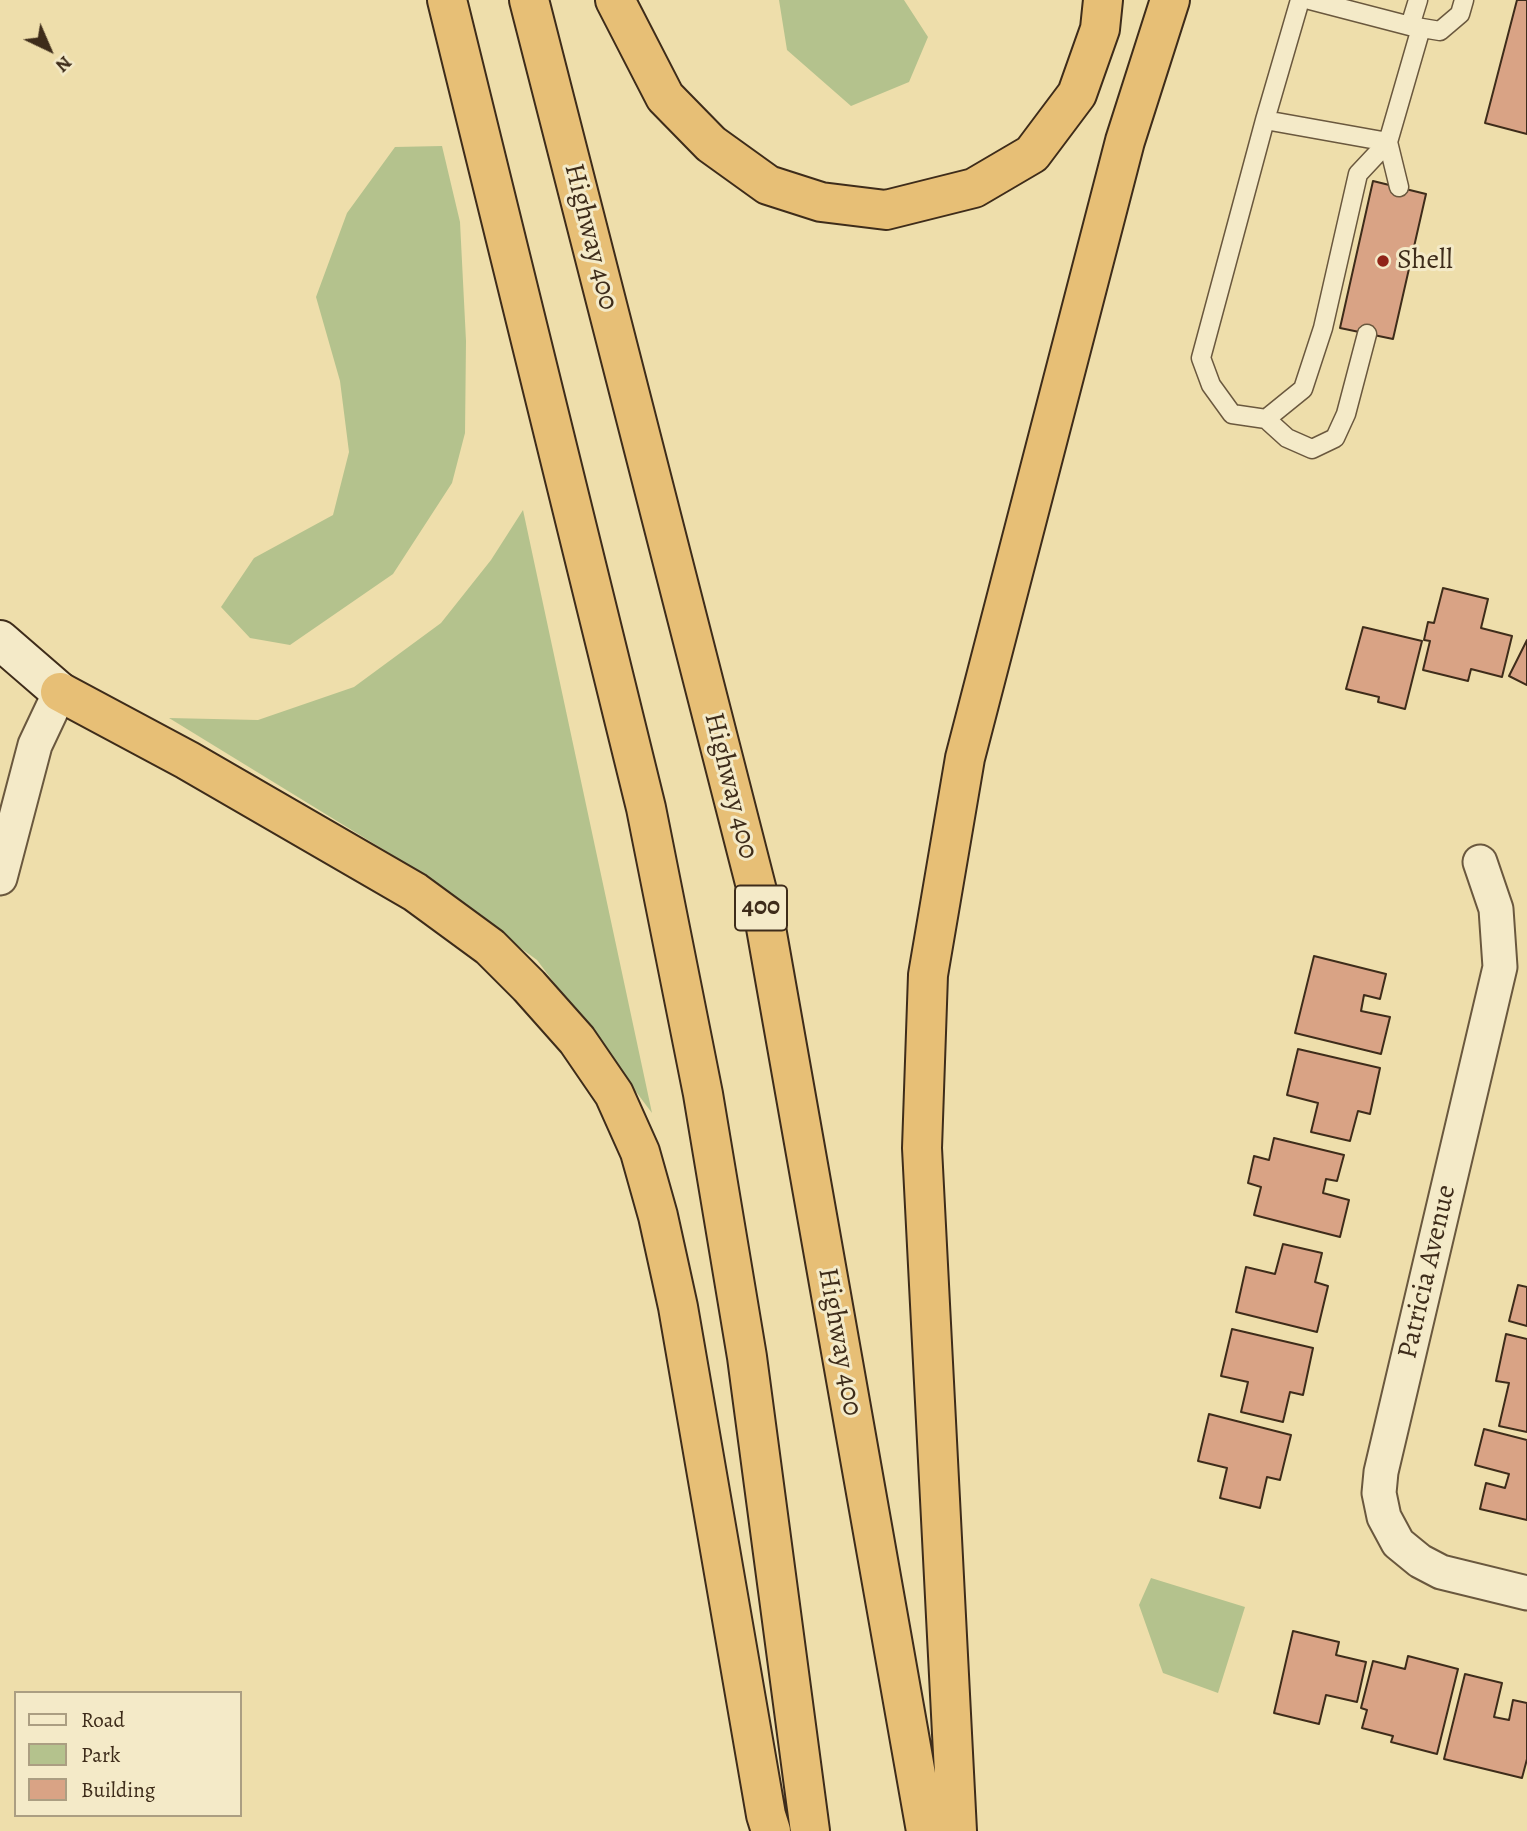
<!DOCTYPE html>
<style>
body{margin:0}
#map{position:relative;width:1527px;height:1831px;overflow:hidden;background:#eedeab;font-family:Alegreya,serif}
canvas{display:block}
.legend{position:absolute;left:14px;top:1691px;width:228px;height:126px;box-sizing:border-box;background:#f4eac8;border:2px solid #ab9e82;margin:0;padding:9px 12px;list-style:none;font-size:21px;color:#3e2c1a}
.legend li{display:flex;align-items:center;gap:14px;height:35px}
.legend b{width:35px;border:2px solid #ab9e82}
.north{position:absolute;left:14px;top:14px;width:70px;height:70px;-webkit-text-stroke:5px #f4eac8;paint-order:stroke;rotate:136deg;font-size:19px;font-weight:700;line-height:28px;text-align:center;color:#3e2c1a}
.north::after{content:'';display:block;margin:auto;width:24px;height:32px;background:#3e2c1a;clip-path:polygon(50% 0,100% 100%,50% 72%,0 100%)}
</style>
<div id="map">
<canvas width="1527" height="1831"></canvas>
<ul class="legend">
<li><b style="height:9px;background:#f4eac8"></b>Road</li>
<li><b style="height:19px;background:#b4c28d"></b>Park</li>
<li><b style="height:19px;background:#d9a385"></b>Building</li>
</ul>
<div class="north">N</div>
</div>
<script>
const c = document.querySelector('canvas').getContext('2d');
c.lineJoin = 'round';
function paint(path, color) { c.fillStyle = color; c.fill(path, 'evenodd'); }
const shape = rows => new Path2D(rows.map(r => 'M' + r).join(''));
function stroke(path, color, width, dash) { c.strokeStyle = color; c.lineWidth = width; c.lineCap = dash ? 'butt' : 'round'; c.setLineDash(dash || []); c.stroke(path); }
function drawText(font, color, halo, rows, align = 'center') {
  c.font = font + ' Alegreya,serif'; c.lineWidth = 6; c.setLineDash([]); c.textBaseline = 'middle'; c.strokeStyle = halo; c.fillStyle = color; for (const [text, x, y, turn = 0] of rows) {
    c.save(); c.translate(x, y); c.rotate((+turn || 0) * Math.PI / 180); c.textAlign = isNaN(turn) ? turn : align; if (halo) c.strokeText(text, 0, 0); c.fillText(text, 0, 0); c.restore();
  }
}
const green = shape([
 [779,0,904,0,928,37,909,82,851,106,787,50],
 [442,146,460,222,466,341,465,433,452,483,393,574,290,645,250,638,221,607,254,558,333,515,349,452,340,381,316,297,347,213,395,147],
 [523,510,652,1113,537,960,394,856,169,718,258,720,354,687,441,623,491,560],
 [1151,1578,1245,1607,1218,1693,1163,1673,1139,1605]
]);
const building = shape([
 [1517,0,1527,0,1527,134,1485,123,1517,0],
 [1373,181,1426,194,1393,339,1340,328,1373,181],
 [1443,588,1488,599,1481,628,1512,636,1502,677,1471,669,1468,681,1423,670,1430,641,1424,640,1428,622,1434,623,1443,588],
 [1363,627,1422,641,1405,709,1378,702,1379,697,1346,689,1363,627],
 [1527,640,1527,685,1509,676,1527,640],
 [1314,956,1386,974,1380,999,1364,995,1361,1011,1390,1017,1381,1054,1295,1033,1314,956],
 [1298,1049,1380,1068,1370,1114,1358,1111,1350,1141,1311,1132,1318,1103,1287,1095,1298,1049],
 [1274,1138,1344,1155,1337,1181,1326,1179,1323,1193,1349,1200,1340,1237,1254,1215,1261,1187,1248,1183,1254,1156,1269,1160,1274,1138],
 [1283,1244,1322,1253,1315,1282,1328,1286,1317,1332,1236,1312,1246,1267,1275,1274,1283,1244],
 [1518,1285,1527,1287,1527,1326,1509,1321,1518,1285],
 [1232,1329,1313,1348,1303,1395,1290,1392,1283,1422,1241,1412,1248,1382,1221,1376,1232,1329],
 [1506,1334,1527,1339,1527,1432,1499,1426,1509,1383,1496,1381,1506,1334],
 [1209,1414,1291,1435,1280,1480,1267,1477,1260,1508,1220,1498,1227,1468,1198,1461,1209,1414],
 [1484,1429,1527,1440,1527,1520,1480,1509,1486,1483,1505,1488,1509,1474,1475,1465,1484,1429],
 [1293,1631,1339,1642,1336,1655,1366,1662,1357,1702,1326,1695,1319,1724,1274,1713,1293,1631],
 [1408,1656,1458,1669,1437,1754,1391,1742,1393,1736,1362,1728,1367,1710,1361,1708,1373,1661,1405,1669,1408,1656],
 [1465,1674,1502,1683,1494,1717,1509,1720,1513,1700,1527,1703,1527,1759,1522,1778,1444,1759,1465,1674]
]);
const lane = shape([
 [1300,0,1265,120,1388,142,1421,28],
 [1310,0,1410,26,1440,31,1460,14,1464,0],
 [1410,26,1418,0],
 [1265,120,1201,358,1211,385,1232,414,1266,419,1303,389,1323,328,1358,174,1388,142],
 [1388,142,1399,187],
 [1266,419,1287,438,1312,449,1335,438,1346,414,1367,334]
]);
const street = shape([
 [1480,862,1496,909,1500,967,1381,1472,1379,1493,1384,1517,1398,1543,1420,1561,1441,1572,1527,1593],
 [0,878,35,745,60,692]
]);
const secondary = shape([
 [0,640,60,692]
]);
const highway = shape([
 [447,0,646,808,703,1094,747,1357,810,1831],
 [529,0,765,922,926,1831],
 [615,0,665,97,711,144,768,185,821,202,886,210,974,188,1032,154,1077,94,1100,29,1103,0],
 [60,692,187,760,415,892,490,947,529,986,577,1040,614,1094,640,1152,658,1216,678,1307,766,1815,771,1831],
 [957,1831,922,1148,928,975,965,758,1125,141,1170,0]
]);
const markers = [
 [1383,261,7,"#8f2418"]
];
const shields = [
 [761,908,52]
];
const shieldNames = [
 ["400",761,908]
];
const streetNames = [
 ["Highway 400",590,237,76],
 ["Highway 400",730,786,76],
 ["Patricia Avenue",1428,1272,-77],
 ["Highway 400",839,1342,80]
];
const poiNames = [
 ["Shell",1397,261]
];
paint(green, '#b4c28d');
paint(building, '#d9a385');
stroke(building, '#3e2c1a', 2);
stroke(lane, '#6a583e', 21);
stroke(street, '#6a583e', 37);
stroke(secondary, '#3e2c1a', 42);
stroke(highway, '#3e2c1a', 42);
stroke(lane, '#f4eac8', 18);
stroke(street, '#f4eac8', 33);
stroke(secondary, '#f4eac8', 38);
stroke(highway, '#e7bf76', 38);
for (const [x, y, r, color] of markers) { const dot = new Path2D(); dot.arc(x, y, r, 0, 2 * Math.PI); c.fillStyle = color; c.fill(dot); stroke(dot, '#f4eac8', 2.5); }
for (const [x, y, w] of shields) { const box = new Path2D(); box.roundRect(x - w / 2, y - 22.5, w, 45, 5); c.fillStyle = '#f4eac8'; c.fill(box); stroke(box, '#3e2c1a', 2); }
drawText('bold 26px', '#3e2c1a', null, shieldNames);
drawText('28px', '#3e2c1a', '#f4eac8', streetNames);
drawText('28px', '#3e2c1a', '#f4eac8', poiNames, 'left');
</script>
